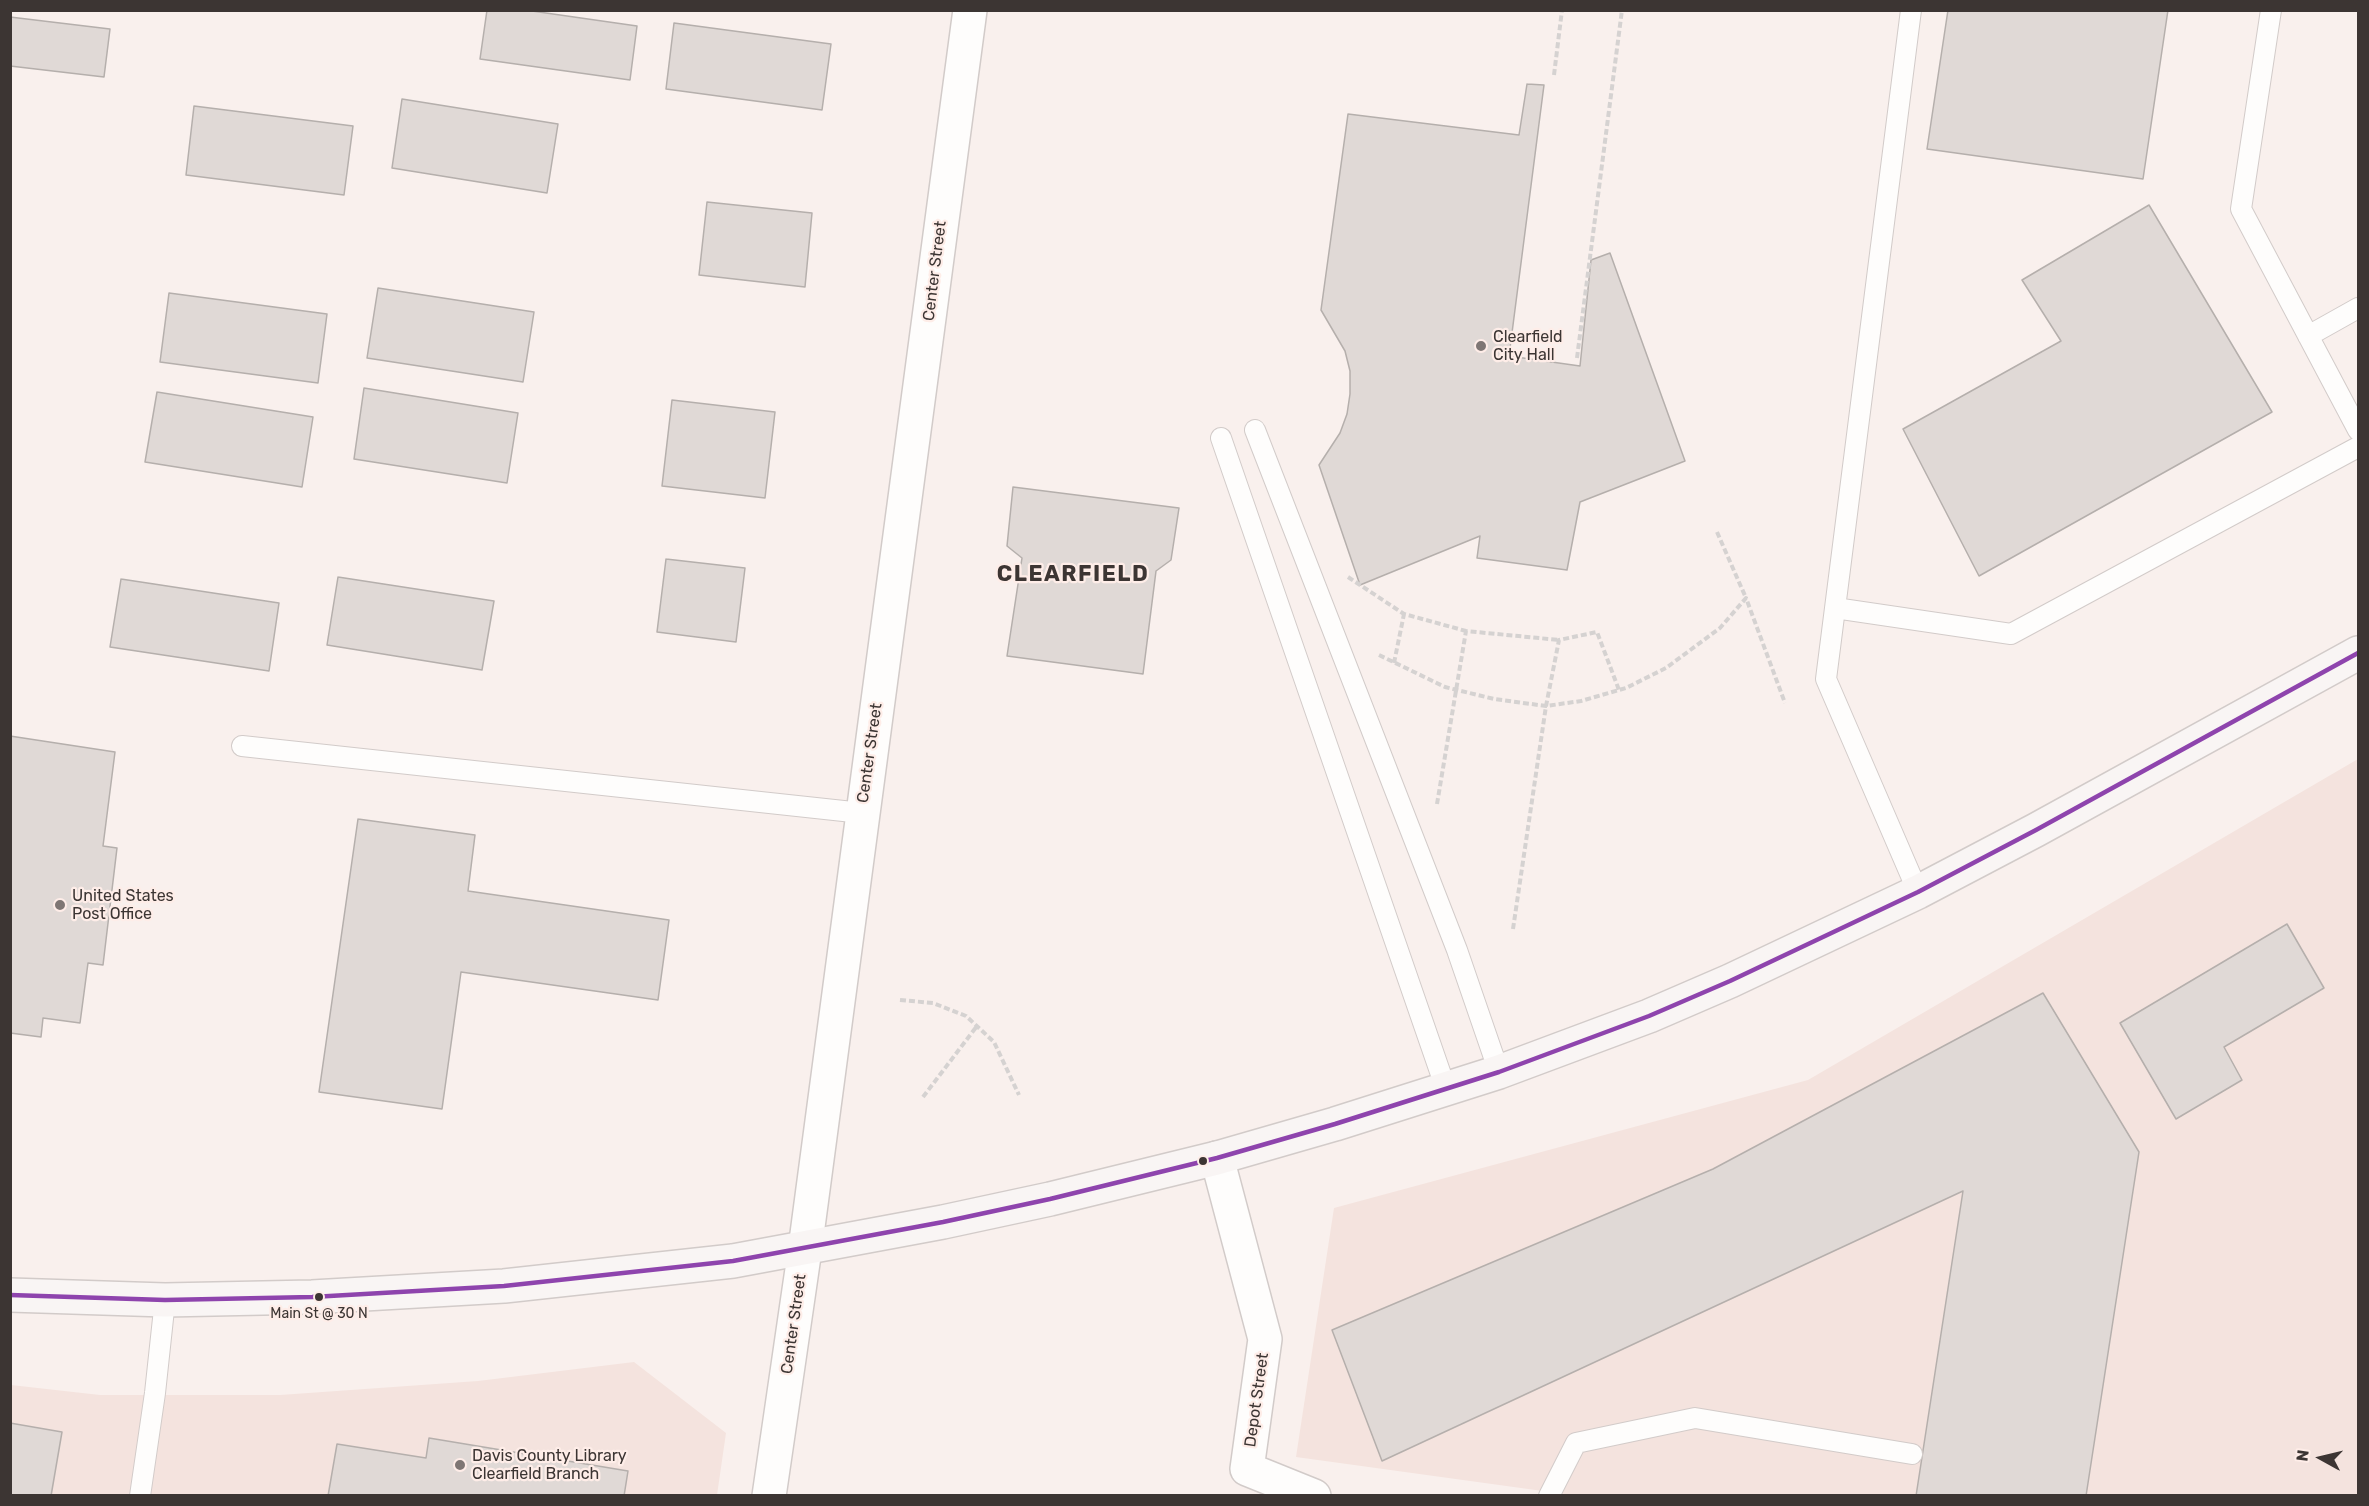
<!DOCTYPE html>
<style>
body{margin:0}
#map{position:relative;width:2369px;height:1506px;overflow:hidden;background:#f9f0ed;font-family:Rubik,sans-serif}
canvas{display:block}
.frame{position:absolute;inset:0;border:12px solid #3c3533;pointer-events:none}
.north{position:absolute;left:2291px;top:1428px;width:60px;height:60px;-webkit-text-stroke:4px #feede8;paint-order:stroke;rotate:278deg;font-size:16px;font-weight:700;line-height:24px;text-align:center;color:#3c3533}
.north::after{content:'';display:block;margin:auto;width:21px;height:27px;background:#3c3533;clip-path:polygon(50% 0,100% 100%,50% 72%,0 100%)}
</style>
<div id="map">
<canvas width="2369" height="1506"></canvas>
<div class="frame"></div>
<div class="north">N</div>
</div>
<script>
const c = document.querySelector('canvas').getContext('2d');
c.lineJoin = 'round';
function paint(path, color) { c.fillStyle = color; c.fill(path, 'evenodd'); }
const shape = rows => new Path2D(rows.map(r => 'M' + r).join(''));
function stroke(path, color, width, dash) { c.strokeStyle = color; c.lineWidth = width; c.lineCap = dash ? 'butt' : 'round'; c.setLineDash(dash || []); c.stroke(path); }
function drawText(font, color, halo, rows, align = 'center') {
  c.font = font + ' Rubik,sans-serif'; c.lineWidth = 4.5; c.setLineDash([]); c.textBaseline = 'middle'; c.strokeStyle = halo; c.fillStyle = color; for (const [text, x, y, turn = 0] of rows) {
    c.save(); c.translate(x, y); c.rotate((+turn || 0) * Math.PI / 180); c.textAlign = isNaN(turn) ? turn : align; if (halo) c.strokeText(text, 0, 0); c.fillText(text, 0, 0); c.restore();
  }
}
const built = shape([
 [2358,759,2358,1495,1579,1496,1296,1457,1334,1208,1808,1080],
 [634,1362,726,1433,717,1495,11,1496,11,1385,100,1395,280,1395,478,1381]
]);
const building = shape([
 [487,10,525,10,637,26,630,80,480,59,487,10],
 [1948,10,2168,10,2143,179,1927,149,1948,10],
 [10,17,110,29,104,77,10,66,10,17],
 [674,23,831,44,822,110,666,89,674,23],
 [1527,84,1544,85,1509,356,1580,366,1591,260,1610,253,1685,461,1580,502,1567,570,1477,558,1480,536,1360,585,1319,465,1340,433,1347,414,1350,394,1350,371,1345,351,1321,310,1348,114,1519,135,1527,84],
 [402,99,558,124,547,193,392,168,402,99],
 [194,106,353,126,344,195,186,175,194,106],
 [707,202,812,213,805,287,699,275,707,202],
 [2149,205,2272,412,1979,576,1903,429,2061,341,2022,280,2149,205],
 [378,288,534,312,523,382,367,358,378,288],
 [169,293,327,314,318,383,160,362,169,293],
 [364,388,518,413,507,483,354,459,364,388],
 [157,392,313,417,302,487,145,462,157,392],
 [672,400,775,412,765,498,662,486,672,400],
 [1013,487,1179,508,1171,560,1156,571,1143,674,1007,656,1022,558,1007,546,1013,487],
 [666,559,745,568,736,642,657,632,666,559],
 [338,577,494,601,482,670,327,645,338,577],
 [121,579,279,603,269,671,110,647,121,579],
 [10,736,115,752,103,846,117,848,103,965,88,963,80,1023,43,1018,41,1037,10,1033,10,736],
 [358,819,475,835,468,891,669,920,658,1000,461,972,442,1109,319,1092,358,819],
 [2287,924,2324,988,2224,1047,2242,1080,2176,1119,2120,1023,2287,924],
 [2043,993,2139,1152,2086,1496,1916,1496,1963,1191,1382,1461,1332,1330,1713,1169,2043,993],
 [10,1423,62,1432,51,1496,10,1496,10,1423],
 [429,1438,628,1471,624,1496,328,1496,337,1444,426,1458,429,1438]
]);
const path = shape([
 [1554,75,1562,10],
 [1577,358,1622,10],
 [1717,532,1746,598],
 [1348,577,1404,614,1466,631],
 [1379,655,1445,687,1494,699,1546,706,1581,701,1626,688,1666,668,1720,628,1746,598,1785,703],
 [1394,663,1404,614],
 [1437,804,1466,631,1559,640],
 [1513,929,1546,706,1559,640,1597,632,1619,690],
 [900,1000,933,1003,966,1016,994,1042,1019,1095],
 [923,1097,977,1026]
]);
const service = shape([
 [1911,10,1826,679,1918,892],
 [2271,10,2241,209,2358,430],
 [2308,336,2358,308],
 [1255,430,1457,950,1499,1072],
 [1221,438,1446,1089],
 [1835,608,2011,634,2358,447],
 [242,746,862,813],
 [140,1496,155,1393,165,1300],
 [1549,1496,1576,1443,1695,1418,1912,1454]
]);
const minor = shape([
 [1217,1158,1265,1339,1247,1469,1314,1496],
 [805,1249,970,10]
]);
const tertiary = shape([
 [769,1496,805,1249]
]);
const secondary = shape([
 [10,1295,165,1300,312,1297,504,1286,733,1261,943,1222,1050,1199,1217,1158,1335,1124,1499,1072,1649,1016,1730,981,1918,892,2036,830,2358,653]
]);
const bus1 = shape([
 [10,1295,165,1300,312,1297,504,1286,733,1261,943,1222,1050,1199,1217,1158,1335,1124,1499,1072,1649,1016,1730,981,1918,892,2036,830,2358,653]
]);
const markers = [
 [1481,346,6,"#7e7674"],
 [60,905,6,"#7e7674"],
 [1203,1161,5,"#3c3533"],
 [319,1297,5,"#3c3533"],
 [460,1465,6,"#7e7674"]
];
const busNames = [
 ["Main St @ 30 N",319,1314]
];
const streetNames = [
 ["Center Street",935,271,-83],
 ["Center Street",870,753,-82],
 ["Center Street",794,1324,-82],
 ["Depot Street",1257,1400,-82]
];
const poiNames = [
 ["Clearfield",1493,337],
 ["City Hall",1493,355],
 ["United States",72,896],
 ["Post Office",72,914],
 ["Davis County Library",472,1456],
 ["Clearfield Branch",472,1474]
];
const districtNames = [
 ["CLEARFIELD",1073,575]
];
paint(built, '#f4e3de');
paint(building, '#e0d9d6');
stroke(building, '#b5afac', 1.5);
stroke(service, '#d2cbc9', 22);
stroke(minor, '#d2cbc9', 36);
stroke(tertiary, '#d2cbc9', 36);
stroke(secondary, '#d2cbc9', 36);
stroke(path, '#d5d2d1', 4, [6, 3]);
stroke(service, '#fefdfc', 20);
stroke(minor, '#fefdfc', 33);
stroke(tertiary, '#fefdfc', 33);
stroke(secondary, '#f9f5f4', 33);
stroke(bus1, '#8e44ad', 4.5);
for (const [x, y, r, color] of markers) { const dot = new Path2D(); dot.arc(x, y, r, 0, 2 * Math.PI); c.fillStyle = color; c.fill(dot); stroke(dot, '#feede8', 2); }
drawText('14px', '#3c3533', '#feede8', busNames);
drawText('16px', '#3c3533', '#feede8', streetNames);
drawText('16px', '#3c3533', '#feede8', poiNames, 'left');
c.letterSpacing = '1.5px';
drawText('bold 22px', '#3c3533', '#feede8', districtNames);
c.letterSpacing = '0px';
</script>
